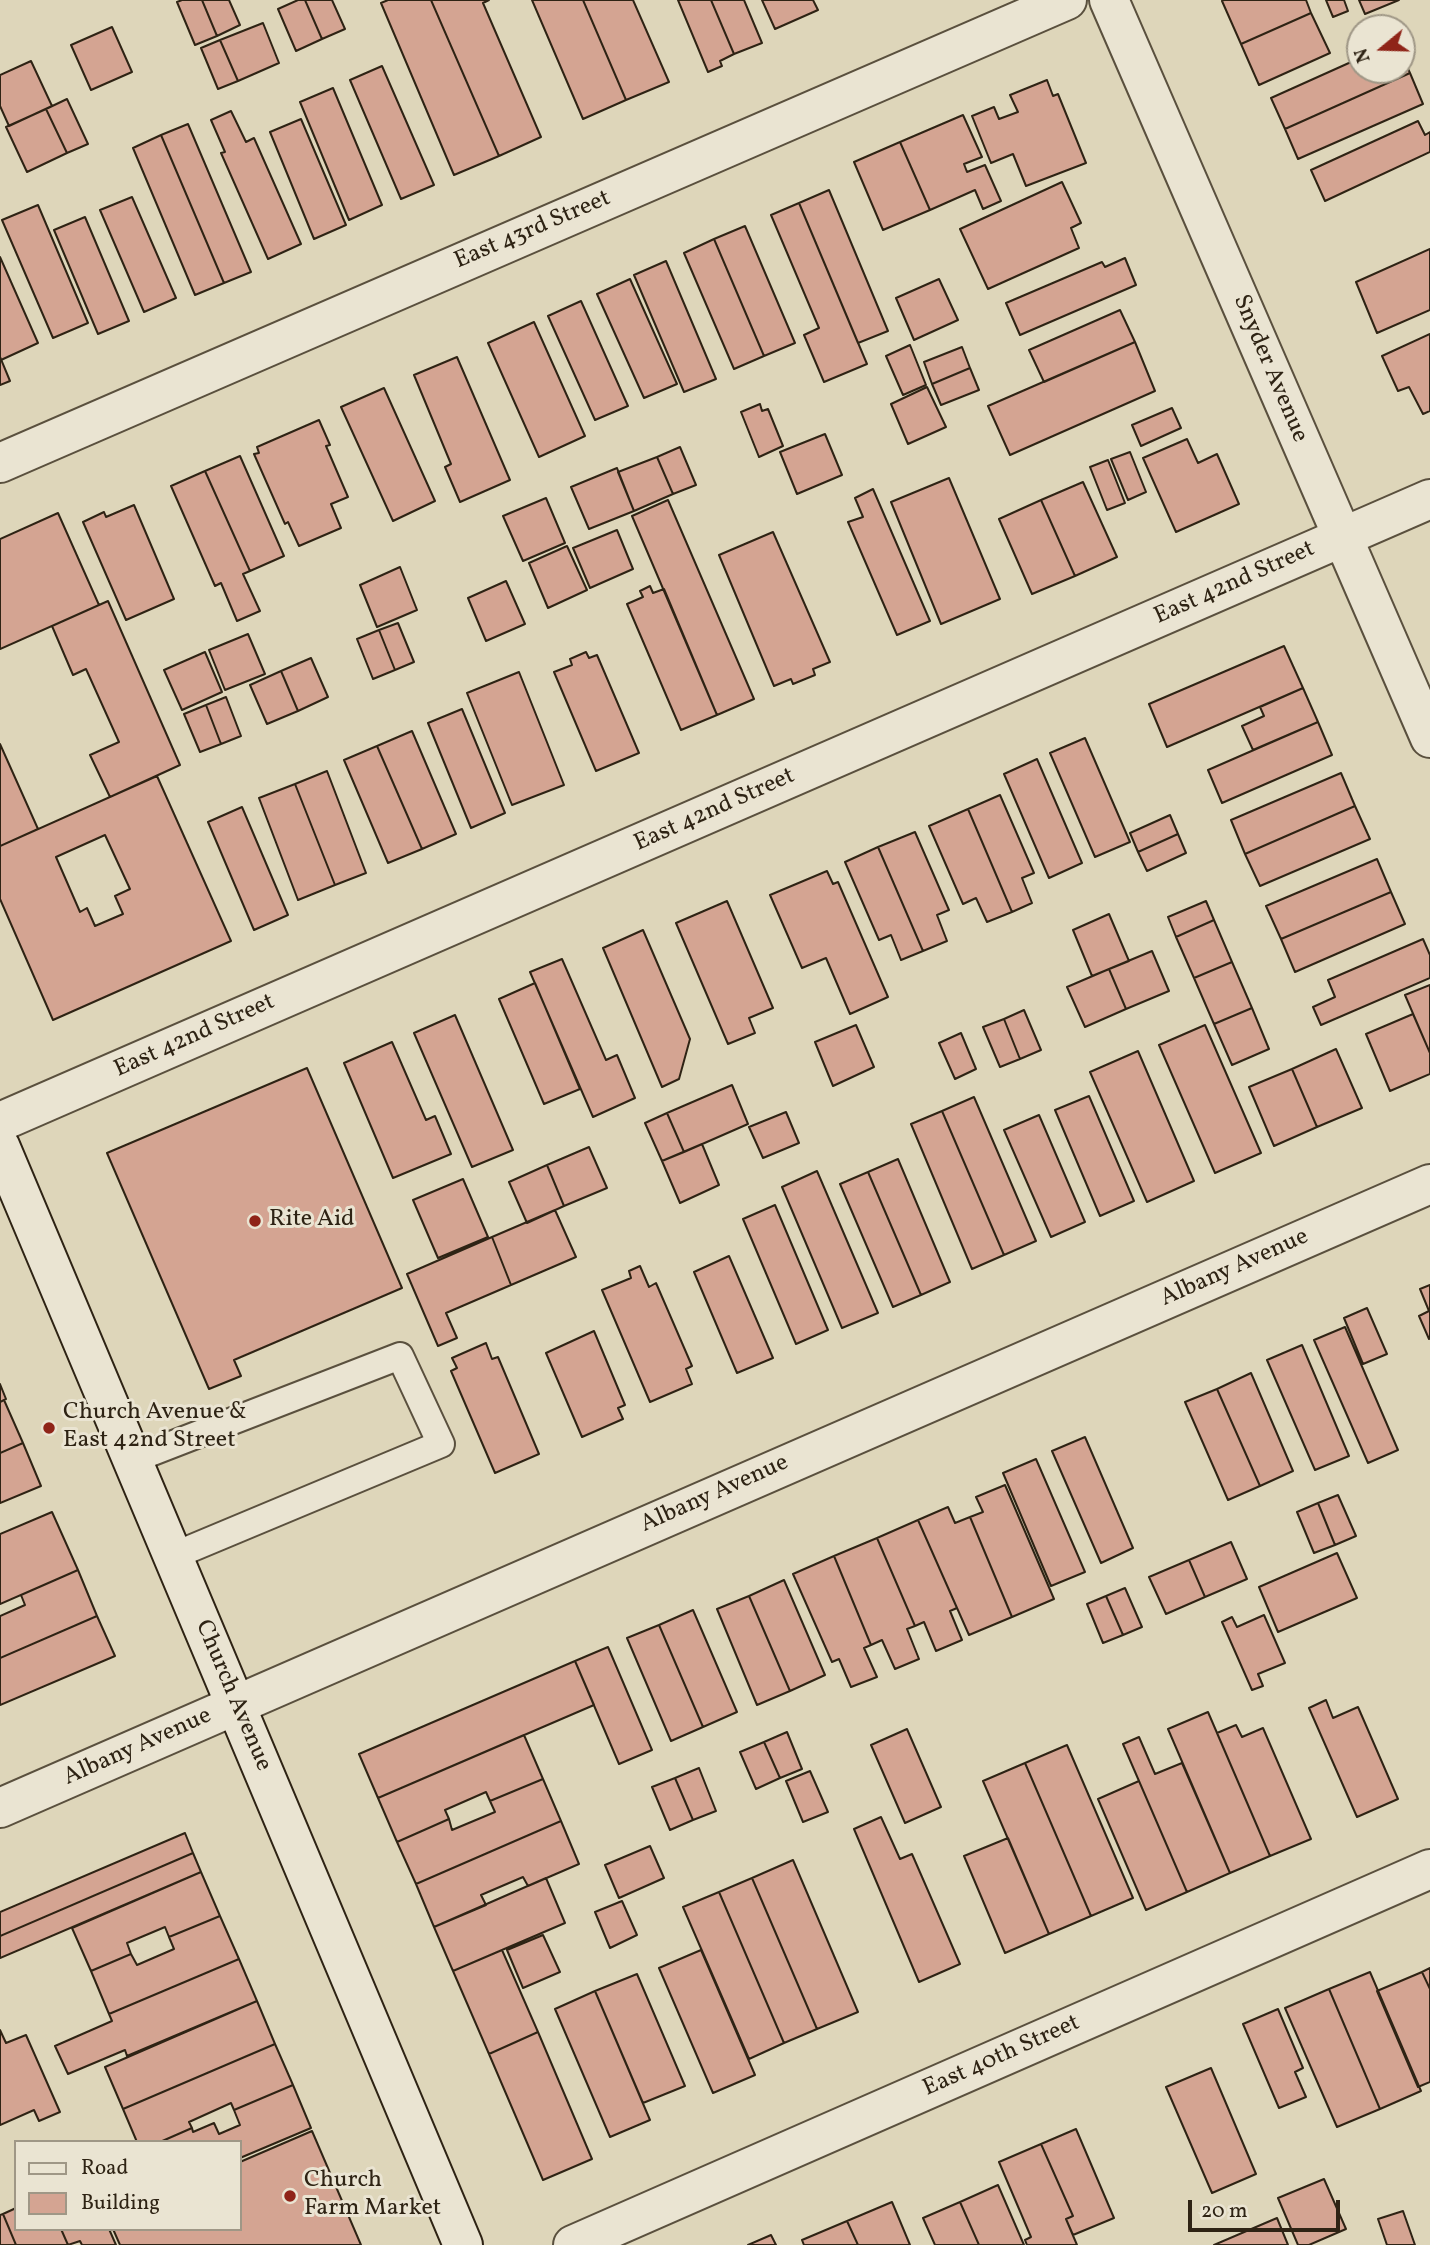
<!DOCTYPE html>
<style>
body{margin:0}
#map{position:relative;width:1430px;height:2245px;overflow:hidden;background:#ded6ba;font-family:Vollkorn,serif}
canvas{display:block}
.legend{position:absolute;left:14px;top:2140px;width:228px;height:91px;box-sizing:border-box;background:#eae4d2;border:2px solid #9f9786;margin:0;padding:9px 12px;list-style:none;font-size:21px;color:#2e2314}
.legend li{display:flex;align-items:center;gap:14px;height:35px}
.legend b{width:35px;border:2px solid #9f9786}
.north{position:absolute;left:1346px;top:14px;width:70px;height:70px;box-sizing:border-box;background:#eae4d2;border:2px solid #9f9786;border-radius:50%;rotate:251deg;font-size:19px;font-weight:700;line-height:28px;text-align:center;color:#2e2314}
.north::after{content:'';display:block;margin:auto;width:24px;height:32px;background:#8f2418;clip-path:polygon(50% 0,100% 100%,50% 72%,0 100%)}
.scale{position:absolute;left:1188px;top:2200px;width:152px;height:32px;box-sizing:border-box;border:4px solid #2e2314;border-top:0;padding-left:9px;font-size:21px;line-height:24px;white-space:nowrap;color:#2e2314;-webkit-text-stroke:5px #eae4d2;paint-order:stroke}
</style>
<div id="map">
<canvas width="1430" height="2245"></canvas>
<ul class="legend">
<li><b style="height:9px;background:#eae4d2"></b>Road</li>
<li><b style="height:19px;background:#d4a492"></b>Building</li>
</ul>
<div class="north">N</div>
<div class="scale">20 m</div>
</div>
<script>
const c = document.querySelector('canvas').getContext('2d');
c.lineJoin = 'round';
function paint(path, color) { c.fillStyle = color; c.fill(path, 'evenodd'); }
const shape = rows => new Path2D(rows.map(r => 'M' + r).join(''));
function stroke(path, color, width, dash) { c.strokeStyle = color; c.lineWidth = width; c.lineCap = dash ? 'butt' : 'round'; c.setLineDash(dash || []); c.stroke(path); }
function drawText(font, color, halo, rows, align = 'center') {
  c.font = font + ' Vollkorn,serif'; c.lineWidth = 6; c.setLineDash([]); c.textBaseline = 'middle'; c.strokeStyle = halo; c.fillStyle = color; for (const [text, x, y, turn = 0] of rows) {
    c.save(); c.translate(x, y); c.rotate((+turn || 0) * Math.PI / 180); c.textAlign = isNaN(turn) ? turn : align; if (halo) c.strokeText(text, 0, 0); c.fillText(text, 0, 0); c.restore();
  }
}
const building = shape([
 [182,0,202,0,217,36,195,45,177,2,182,0],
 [202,0,229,0,240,25,217,36,202,0],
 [298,0,305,0,322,39,296,51,278,9,298,0],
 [305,0,332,0,345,29,322,39,305,0],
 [388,0,431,0,499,156,454,175,381,3,388,0],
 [431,0,489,0,483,3,541,137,499,156,431,0],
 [532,0,583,0,626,100,583,119,532,0],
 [583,0,633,0,669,82,626,100,583,0],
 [678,0,711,0,734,54,720,61,722,66,708,72,678,0],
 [711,0,744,0,762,43,734,54,711,0],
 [762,0,813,0,818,10,775,29,762,0],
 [1224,0,1306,0,1311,13,1241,44,1222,1,1224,0],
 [1326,0,1344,0,1348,11,1333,17,1326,0],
 [1359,0,1399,0,1365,14,1359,0],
 [1311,13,1330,53,1259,85,1241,44,1311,13],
 [263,23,279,63,238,81,220,40,263,23],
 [112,27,132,72,91,90,71,45,112,27],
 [220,40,238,81,218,89,201,48,220,40],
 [1402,56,1410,73,1285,129,1271,98,1360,58,1360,70,1402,70,1402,56],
 [31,61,52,106,9,126,0,106,0,75,31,61],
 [382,66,434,185,401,199,350,80,382,66],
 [1410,73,1423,104,1298,159,1285,129,1410,73],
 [1047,80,1053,96,1058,94,1086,163,1026,186,1013,154,991,163,972,116,994,107,999,119,1018,112,1010,95,1047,80],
 [333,88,382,205,349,220,300,102,333,88],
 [67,99,88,144,67,153,46,109,67,99],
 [46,109,67,153,27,172,6,127,46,109],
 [231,111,246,142,254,138,301,244,268,259,221,153,225,152,211,120,231,111],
 [963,115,982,157,964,164,967,172,985,165,1001,201,983,209,975,190,930,210,900,142,963,115],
 [301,119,346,225,314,239,270,132,301,119],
 [1418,121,1425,135,1430,132,1430,152,1325,201,1311,170,1418,121],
 [188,124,251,272,224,283,161,135,188,124],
 [161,135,224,283,195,295,133,148,161,135],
 [900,142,930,210,883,230,854,162,900,142],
 [1062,182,1081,223,1071,228,1079,248,988,289,960,229,1062,182],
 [829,190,888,331,858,343,799,203,829,190],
 [132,197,176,298,144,312,100,210,132,197],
 [799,203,867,364,824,382,804,335,819,328,771,215,799,203],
 [38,205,88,323,53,338,2,220,38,205],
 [85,217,129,321,98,334,54,230,85,217],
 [745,226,795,343,764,356,714,239,745,226],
 [714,239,764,356,734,369,684,253,714,239],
 [1430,249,1430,310,1377,333,1356,282,1430,249],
 [0,257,38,343,1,360,0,357,0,257],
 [1125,258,1136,285,1020,335,1006,303,1102,262,1105,267,1125,258],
 [666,261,716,379,684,392,634,275,666,261],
 [630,279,677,384,644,398,597,294,630,279],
 [939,279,958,320,914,340,896,298,939,279],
 [581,301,628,406,595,420,548,316,581,301],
 [1120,310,1135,342,1044,382,1029,350,1120,310],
 [534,322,585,436,539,457,488,343,534,322],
 [1430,334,1430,411,1423,414,1409,387,1398,391,1382,356,1430,334],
 [1135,342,1155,391,1010,455,988,406,1135,342],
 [910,345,926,385,903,395,886,356,910,345],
 [962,347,970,368,932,384,924,362,962,347],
 [0,357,10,381,0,385,0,357],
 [457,357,510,480,460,502,445,467,451,464,414,375,457,357],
 [970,368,979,390,941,405,932,384,970,368],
 [927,387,946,427,908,444,891,404,927,387],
 [384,388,435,501,393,521,341,407,384,388],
 [760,404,762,411,768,409,783,446,759,457,741,412,760,404],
 [1172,408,1181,428,1141,446,1132,425,1172,408],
 [319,420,330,445,326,446,348,497,331,504,341,528,299,546,288,522,285,524,254,454,259,453,257,447,319,420],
 [825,434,842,475,797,494,780,452,825,434],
 [1187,439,1198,463,1217,454,1239,504,1176,532,1143,458,1187,439],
 [680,447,696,485,673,494,657,457,680,447],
 [1130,452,1146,492,1128,500,1111,459,1130,452],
 [240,456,284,556,250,571,205,471,240,456],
 [657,457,673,494,634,511,618,472,657,457],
 [1108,460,1125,503,1107,510,1090,467,1108,460],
 [617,468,634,511,589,529,571,487,617,468],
 [205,471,250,571,243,574,260,611,237,621,221,583,215,586,171,486,205,471],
 [949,478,1000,599,941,624,891,502,949,478],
 [1083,482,1117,557,1075,576,1041,500,1083,482],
 [873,489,930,621,897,635,848,522,863,517,855,498,873,489],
 [546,498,565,543,523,561,503,516,546,498],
 [668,500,754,699,717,715,632,516,668,500],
 [1041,500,1075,576,1032,594,999,519,1041,500],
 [134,505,174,599,126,620,83,522,104,512,106,517,134,505],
 [58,513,99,605,0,649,0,539,58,513],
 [617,530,633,569,590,588,573,548,617,530],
 [773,532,830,662,813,669,815,675,793,684,791,679,774,686,719,555,773,532],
 [567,546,587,590,548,608,529,563,567,546],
 [400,567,417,610,377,627,360,585,400,567],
 [506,581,525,624,486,641,468,598,506,581],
 [650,586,653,593,664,589,717,715,681,730,627,604,643,597,640,591,650,586],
 [108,601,180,765,110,797,90,755,119,742,86,669,73,675,52,626,108,601],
 [398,623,414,662,395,670,379,630,398,623],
 [379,630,395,670,373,679,357,639,379,630],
 [248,634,265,674,225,690,209,650,248,634],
 [1284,646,1303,688,1167,747,1149,704,1284,646],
 [205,652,222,692,182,710,164,670,205,652],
 [586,652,589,658,597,655,639,753,596,771,554,672,572,665,570,659,586,652],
 [311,658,328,697,298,711,281,671,311,658],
 [281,671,298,711,267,724,250,685,281,671],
 [519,672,564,785,512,805,467,693,519,672],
 [1303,688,1318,722,1253,750,1242,726,1264,716,1260,707,1303,688],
 [226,697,241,736,221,744,206,705,226,697],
 [206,705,221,744,200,752,184,714,206,705],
 [462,709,505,813,471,828,428,723,462,709],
 [1318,722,1332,755,1222,803,1208,770,1318,722],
 [412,731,456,834,422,849,377,746,412,731],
 [1085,738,1130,842,1095,857,1050,753,1085,738],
 [0,744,38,829,0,846,0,744],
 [377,746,422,849,388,863,344,760,377,746],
 [1037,759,1082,863,1049,878,1004,774,1037,759],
 [327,771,366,873,335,885,295,784,327,771],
 [1341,773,1355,806,1245,854,1231,820,1341,773],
 [157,776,231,941,53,1020,0,899,0,846,157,776],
 [105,835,130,889,115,896,123,914,95,926,87,908,80,912,56,857,105,835],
 [295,784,335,885,298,900,259,798,295,784],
 [1000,795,1034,873,1022,878,1032,903,1012,912,968,809,1000,795],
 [1355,806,1370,839,1260,886,1245,854,1355,806],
 [242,807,288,915,254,930,208,822,242,807],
 [968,809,1012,912,987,922,976,898,963,904,929,826,968,809],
 [1170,815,1178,834,1138,852,1130,833,1170,815],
 [915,832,949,910,937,915,947,941,923,951,878,847,915,832],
 [1178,834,1186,853,1147,871,1138,852,1178,834],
 [878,847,923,951,901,960,891,935,879,940,845,862,878,847],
 [1377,859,1391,892,1281,939,1266,906,1377,859],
 [827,871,833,884,838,882,888,997,850,1014,826,958,802,968,770,895,827,871],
 [1391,892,1405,924,1295,972,1281,939,1391,892],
 [727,901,773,1008,749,1018,755,1033,728,1044,676,923,727,901],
 [1206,901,1214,920,1176,937,1168,917,1206,901],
 [1109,914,1129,961,1092,976,1073,930,1109,914],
 [1214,920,1232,962,1194,978,1176,937,1214,920],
 [643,930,690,1039,679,1079,662,1087,603,948,643,930],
 [1423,939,1430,955,1430,978,1321,1025,1313,1007,1335,997,1328,980,1423,939],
 [1152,951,1169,991,1126,1009,1109,969,1152,951],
 [562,959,606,1060,617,1055,635,1098,593,1117,530,972,562,959],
 [1232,962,1252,1008,1214,1024,1194,978,1232,962],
 [1109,969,1126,1009,1085,1027,1067,987,1109,969],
 [535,983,580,1089,544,1104,499,999,535,983],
 [1430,985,1430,1053,1405,995,1430,985],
 [1252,1008,1269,1049,1232,1065,1214,1024,1252,1008],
 [1024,1010,1041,1050,1020,1059,1004,1019,1024,1010],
 [1413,1014,1430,1053,1430,1074,1390,1091,1366,1034,1413,1014],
 [455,1015,513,1150,472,1167,414,1033,455,1015],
 [1004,1019,1020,1059,1000,1067,983,1027,1004,1019],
 [856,1025,874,1067,833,1086,815,1042,856,1025],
 [1205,1025,1261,1153,1215,1173,1159,1045,1205,1025],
 [961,1033,976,1069,955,1079,939,1043,961,1033],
 [392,1042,426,1120,435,1116,451,1154,393,1178,344,1063,392,1042],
 [1336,1049,1362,1108,1317,1127,1292,1069,1336,1049],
 [1138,1051,1194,1181,1147,1202,1090,1072,1138,1051],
 [307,1068,402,1288,234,1360,241,1376,209,1389,107,1153,307,1068],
 [1292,1069,1317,1127,1274,1146,1249,1087,1292,1069],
 [732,1085,748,1124,684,1152,667,1113,732,1085],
 [1089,1096,1134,1201,1100,1216,1055,1110,1089,1096],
 [974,1097,1036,1241,1004,1255,942,1111,974,1097],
 [942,1111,1004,1255,972,1269,911,1124,942,1111],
 [786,1112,799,1143,763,1158,749,1127,786,1112],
 [667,1113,684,1152,662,1161,645,1123,667,1113],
 [1039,1115,1085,1222,1051,1237,1004,1130,1039,1115],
 [702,1144,719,1185,680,1203,662,1161,702,1144],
 [589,1147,607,1188,564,1206,547,1165,589,1147],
 [898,1159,950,1282,921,1295,868,1172,898,1159],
 [547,1165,564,1206,527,1223,509,1182,547,1165],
 [817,1171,878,1313,842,1328,782,1187,817,1171],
 [868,1172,921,1295,893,1307,840,1184,868,1172],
 [463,1179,488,1237,438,1258,413,1200,463,1179],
 [775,1205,828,1330,796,1344,743,1219,775,1205],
 [555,1210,576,1257,511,1285,492,1237,555,1210],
 [492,1237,511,1285,446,1313,457,1338,438,1346,407,1274,492,1237],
 [729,1256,773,1358,737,1373,694,1272,729,1256],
 [640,1266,649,1287,656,1283,692,1366,686,1369,692,1384,650,1402,602,1290,631,1278,629,1271,640,1266],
 [1430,1285,1430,1338,1429,1339,1419,1316,1429,1311,1420,1289,1430,1285],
 [1367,1308,1387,1354,1363,1364,1344,1318,1367,1308],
 [1345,1327,1398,1450,1368,1463,1314,1340,1345,1327],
 [594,1331,625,1405,618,1408,623,1419,582,1437,546,1353,594,1331],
 [486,1343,492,1359,498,1357,539,1454,495,1473,451,1371,457,1368,452,1358,486,1343],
 [1302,1345,1349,1456,1315,1470,1267,1360,1302,1345],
 [1251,1373,1293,1471,1260,1486,1217,1389,1251,1373],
 [0,1384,6,1399,0,1402,0,1384],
 [1217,1389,1260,1486,1228,1500,1185,1402,1217,1389],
 [4,1400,23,1443,0,1453,0,1402,4,1400],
 [1085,1437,1133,1548,1101,1563,1052,1451,1085,1437],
 [23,1443,41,1486,0,1503,0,1453,23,1443],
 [1036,1459,1085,1572,1051,1586,1003,1473,1036,1459],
 [1005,1485,1054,1599,1012,1617,970,1517,983,1512,976,1497,1005,1485],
 [1338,1495,1356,1536,1335,1545,1318,1503,1338,1495],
 [1318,1503,1335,1545,1314,1553,1297,1512,1318,1503],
 [948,1507,955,1523,970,1517,1012,1617,969,1635,918,1520,948,1507],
 [52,1512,78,1570,0,1604,0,1534,52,1512],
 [918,1520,957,1608,950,1611,962,1640,936,1651,924,1622,915,1626,877,1538,918,1520],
 [877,1538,915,1626,907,1629,919,1659,895,1669,882,1640,871,1645,834,1556,877,1538],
 [1231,1542,1247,1579,1205,1597,1189,1560,1231,1542],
 [1337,1553,1357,1598,1278,1632,1259,1587,1337,1553],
 [834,1556,871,1645,864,1648,877,1677,851,1687,839,1659,832,1662,793,1574,834,1556],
 [1189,1560,1205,1597,1166,1614,1149,1577,1189,1560],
 [78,1570,97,1616,0,1658,0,1616,25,1605,21,1595,78,1570],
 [784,1580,825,1675,790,1691,749,1596,784,1580],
 [1125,1588,1142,1627,1123,1635,1106,1596,1125,1588],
 [749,1596,790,1691,757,1705,717,1609,749,1596],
 [1106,1596,1123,1635,1103,1643,1087,1604,1106,1596],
 [693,1610,737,1712,703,1727,659,1625,693,1610],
 [1264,1615,1285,1663,1258,1674,1263,1686,1252,1690,1222,1622,1232,1617,1237,1627,1264,1615],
 [97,1616,115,1656,0,1705,0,1658,97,1616],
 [659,1625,703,1727,671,1741,627,1638,659,1625],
 [608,1647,652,1750,619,1764,575,1661,608,1647],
 [575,1661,594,1705,378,1798,359,1754,575,1661],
 [1326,1700,1333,1718,1358,1707,1398,1799,1357,1817,1309,1708,1326,1700],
 [1208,1712,1270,1856,1230,1873,1168,1729,1208,1712],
 [1236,1725,1242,1737,1263,1728,1311,1839,1270,1856,1217,1733,1236,1725],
 [907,1729,941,1807,905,1823,871,1745,907,1729],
 [787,1732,802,1769,780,1778,764,1742,787,1732],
 [524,1735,543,1779,490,1801,486,1792,445,1810,449,1819,397,1842,378,1798,524,1735],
 [1139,1737,1155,1774,1182,1763,1230,1873,1187,1892,1123,1744,1139,1737],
 [764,1742,780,1778,756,1789,740,1752,764,1742],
 [1067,1745,1133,1898,1091,1916,1025,1763,1067,1745],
 [1025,1763,1091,1916,1049,1934,983,1781,1025,1763],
 [699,1768,716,1811,693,1820,675,1778,699,1768],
 [810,1771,828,1812,803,1822,786,1781,810,1771],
 [675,1778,693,1820,670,1830,652,1787,675,1778],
 [543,1779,561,1821,416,1884,397,1842,449,1819,452,1830,495,1812,490,1801,543,1779],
 [1139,1781,1187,1892,1146,1910,1098,1799,1139,1781],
 [881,1817,900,1859,912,1854,960,1964,919,1982,854,1829,881,1817],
 [561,1821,579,1864,528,1886,523,1877,481,1895,486,1905,434,1927,416,1884,561,1821],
 [185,1833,193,1853,0,1936,0,1912,185,1833],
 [1008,1838,1049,1934,1005,1953,964,1856,1008,1838],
 [650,1846,664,1878,619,1898,605,1865,650,1846],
 [193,1853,201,1872,0,1958,0,1936,193,1853],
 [793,1860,858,2012,817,2029,752,1878,793,1860],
 [201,1872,220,1916,169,1937,165,1927,127,1943,131,1954,91,1971,72,1928,201,1872],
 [546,1878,565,1923,453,1971,434,1927,546,1878],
 [752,1878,817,2029,784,2043,719,1892,752,1878],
 [719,1892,784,2043,749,2059,683,1907,719,1892],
 [622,1901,637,1935,610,1948,595,1912,622,1901],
 [220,1916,239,1959,109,2014,91,1971,131,1954,137,1965,174,1949,169,1937,220,1916],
 [543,1935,560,1972,523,1988,507,1950,543,1935],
 [502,1950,538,2032,489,2054,453,1971,502,1950],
 [701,1950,755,2075,713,2093,659,1968,701,1950],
 [239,1959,257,2001,127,2056,125,2050,68,2074,55,2046,112,2021,109,2014,239,1959],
 [1430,1968,1430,1989,1422,1972,1430,1968],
 [1370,1972,1421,2091,1380,2109,1329,1989,1370,1972],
 [1422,1972,1430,1989,1430,2082,1418,2087,1377,1991,1422,1972],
 [637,1974,685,2086,643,2103,595,1991,637,1974],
 [1329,1989,1380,2109,1337,2127,1285,2008,1329,1989],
 [595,1991,650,2120,610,2137,555,2009,595,1991],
 [257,2001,275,2044,123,2109,105,2067,257,2001],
 [1278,2009,1303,2068,1295,2072,1306,2097,1279,2108,1243,2024,1278,2009],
 [0,2030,6,2043,26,2035,60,2112,39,2121,34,2110,0,2125,0,2030],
 [538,2032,592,2159,543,2180,489,2054,538,2032],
 [275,2044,293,2085,234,2110,231,2103,189,2122,192,2128,160,2142,137,2142,123,2109,275,2044],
 [1211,2068,1256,2174,1212,2193,1166,2087,1211,2068],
 [293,2085,311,2128,240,2158,240,2142,160,2142,192,2128,193,2132,214,2123,219,2134,240,2125,234,2110,293,2085],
 [1076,2129,1114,2218,1073,2235,1066,2219,1073,2216,1041,2144,1076,2129],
 [312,2131,361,2245,120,2245,113,2229,240,2229,240,2162,312,2131],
 [1041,2144,1073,2216,1066,2219,1077,2245,1027,2245,1025,2240,1031,2237,999,2162,1041,2144],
 [1324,2179,1346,2229,1309,2245,1298,2245,1278,2198,1324,2179],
 [998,2185,1024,2245,979,2245,960,2202,998,2185],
 [892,2202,910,2245,858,2245,847,2221,892,2202],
 [960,2202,979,2245,935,2245,923,2218,960,2202],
 [16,2208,16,2229,61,2229,68,2245,16,2245,3,2214,16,2208],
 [1403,2211,1415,2245,1387,2245,1378,2219,1403,2211],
 [3,2214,16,2245,0,2245,0,2215,3,2214],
 [1277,2218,1288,2245,1214,2245,1277,2218],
 [847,2221,858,2245,804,2245,802,2240,847,2221],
 [61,2229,109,2229,116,2245,82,2245,80,2241,68,2245,61,2229],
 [771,2235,776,2245,748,2245,771,2235]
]);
const lane = shape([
 [132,1460,400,1356,441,1444,173,1556]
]);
const street = shape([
 [1109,0,1430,738],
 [0,463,1067,0],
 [0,1122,1430,499],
 [0,1808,1430,1184],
 [573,2245,1430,1869]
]);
const secondary = shape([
 [0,1146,463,2245]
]);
const markers = [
 [255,1221,7,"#8f2418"],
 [49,1428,7,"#8f2418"],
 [290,2196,7,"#8f2418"]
];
const streetNames = [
 ["East 43rd Street",533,231,-23],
 ["Snyder Avenue",1269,369,67],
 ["East 42nd Street",1235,584,-24],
 ["East 42nd Street",715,811,-24],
 ["East 42nd Street",195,1037,-24],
 ["Albany Avenue",1235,1269,-24],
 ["Albany Avenue",715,1495,-24],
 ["Church Avenue",232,1696,67],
 ["Albany Avenue",138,1748,-24],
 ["East 40th Street",1002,2057,-24]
];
const poiNames = [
 ["Rite Aid",269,1221],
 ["Church Avenue &",63,1414],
 ["East 42nd Street",63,1442],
 ["Church",304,2182],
 ["Farm Market",304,2210]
];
paint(building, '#d4a492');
stroke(building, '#2e2314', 2);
stroke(lane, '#5a503e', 30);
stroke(street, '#5a503e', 42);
stroke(secondary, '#2e2314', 42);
stroke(lane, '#eae4d2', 26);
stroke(street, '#eae4d2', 38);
stroke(secondary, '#eae4d2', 38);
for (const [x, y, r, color] of markers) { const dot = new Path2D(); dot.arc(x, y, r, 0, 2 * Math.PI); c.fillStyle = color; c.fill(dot); stroke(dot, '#eae4d2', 2.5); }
drawText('24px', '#2e2314', '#eae4d2', streetNames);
drawText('24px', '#2e2314', '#eae4d2', poiNames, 'left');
</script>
